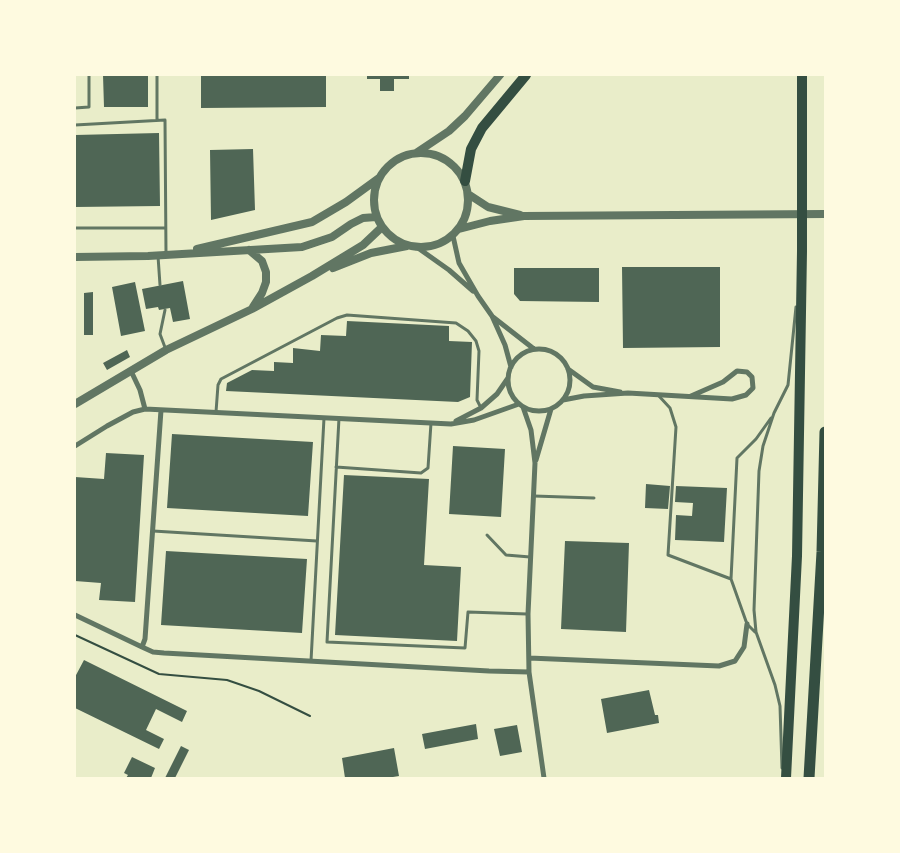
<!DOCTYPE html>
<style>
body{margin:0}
#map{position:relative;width:900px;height:853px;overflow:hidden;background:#e9edc9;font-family:"Fira Sans Condensed",sans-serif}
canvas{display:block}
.frame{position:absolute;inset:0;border:76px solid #fefae0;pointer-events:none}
</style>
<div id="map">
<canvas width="900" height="853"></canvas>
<div class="frame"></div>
</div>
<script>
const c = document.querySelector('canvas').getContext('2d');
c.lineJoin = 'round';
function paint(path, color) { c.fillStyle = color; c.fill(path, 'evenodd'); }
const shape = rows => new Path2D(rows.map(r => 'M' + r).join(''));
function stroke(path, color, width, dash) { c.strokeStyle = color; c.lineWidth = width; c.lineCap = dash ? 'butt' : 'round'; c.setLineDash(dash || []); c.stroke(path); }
const building = shape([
 [103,75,148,75,148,107,104,107],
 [201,75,326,75,326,107,201,108],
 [367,75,409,75,409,79,394,79,394,91,380,91,380,79,367,79],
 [159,133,160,206,75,207,75,135],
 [253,149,255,210,211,220,210,150],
 [622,267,720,267,720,347,623,348],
 [514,268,599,268,599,302,520,301,514,294],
 [183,281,190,319,173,322,170,308,159,310,158,307,146,309,142,289],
 [135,282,145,331,121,336,112,287],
 [93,292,93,335,84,335,84,293],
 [347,321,449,326,449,341,472,342,470,397,458,402,226,391,227,383,252,370,274,371,274,362,293,363,293,348,320,351,321,335,346,336],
 [127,350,130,357,107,370,103,363],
 [172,434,313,442,308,516,167,508],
 [453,446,505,449,501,517,449,514],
 [106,453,144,455,135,602,99,600,101,583,75,581,75,477,104,479],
 [344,475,429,479,424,565,461,567,457,641,335,635],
 [646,484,670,486,668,509,645,508],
 [676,486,727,488,724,542,675,540,676,515,692,516,693,503,675,502],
 [565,541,629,543,626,632,561,629],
 [166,551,307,559,302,633,161,625],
 [84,660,187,711,182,722,156,709,146,730,164,739,159,749,75,708,75,677],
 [649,690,655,715,658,715,659,723,607,733,601,699],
 [476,724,478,739,425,749,422,734],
 [517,725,522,752,500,756,494,729],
 [181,746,189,750,175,778,165,778],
 [394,748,399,776,387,778,345,778,342,758],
 [132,757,155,768,151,778,126,778,128,775,124,773]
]);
const path = shape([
 [75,635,159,674,227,680,259,691,310,716]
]);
const service = shape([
 [75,108,89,107,89,75],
 [157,120,157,75],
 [75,125,165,120,166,254],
 [75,228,165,228],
 [158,256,160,285],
 [165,310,160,334,166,350],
 [658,395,670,408,676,427,668,555,731,579],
 [216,412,218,385,221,379,337,318,347,315,456,323,468,331,476,341,479,351,477,400,481,408],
 [339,418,327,642,465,648,468,612,527,614],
 [336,467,421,473,428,468,431,423],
 [534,496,594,498],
 [153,531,317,541],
 [487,535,506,555,530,557],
 [755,632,747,624,731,579,737,458,756,439,771,418],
 [311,661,324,418],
 [782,768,780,706,775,685,756,632,754,610,759,471,763,446,774,413,788,385,796,307]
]);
const minor = shape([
 [453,236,459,263,478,296,492,316,505,345,511,367],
 [418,248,449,270,473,291],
 [493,317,534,349],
 '508 380a31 31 0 1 1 62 0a31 31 0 1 1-62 0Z',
 [568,369,593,387,620,392],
 [131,371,140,390,145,409],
 [563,400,584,396,628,393,732,399,746,395,753,388,752,377,747,372,737,371,723,382,691,396],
 [523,407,531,430,535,463,528,614,529,672,544,778],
 [456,421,481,408,497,394,508,378],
 [75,446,107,426,133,412,145,409,451,424,474,420,519,404],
 [536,460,551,409],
 [75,615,142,647,153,652,164,653,489,671,529,672],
 [142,647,145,639,161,410],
 [529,658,719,666,735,661,744,647,747,624]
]);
const tertiary = shape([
 '374 200a47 47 0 1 1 94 0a47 47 0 1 1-94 0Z',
 [416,153,449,131,465,116,500,75],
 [468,194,488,207,520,215],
 [459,229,490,221,524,216,825,214],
 [197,249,312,222,346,202,379,178],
 [249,250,262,261,266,272,266,282,262,293,253,307],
 [75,257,148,256,302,247,332,237,351,224,363,218,376,217],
 [333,268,371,253,407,246],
 [75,404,166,350,252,309,312,276,363,245,382,227]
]);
const trunk = shape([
 [465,181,471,149,482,128,526,75],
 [786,778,797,556,802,251,802,75]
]);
const motorway = shape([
 [809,778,822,552,825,432]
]);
paint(building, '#4f6655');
stroke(path, '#344e41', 2);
stroke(service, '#617663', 3);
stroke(minor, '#617663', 5);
stroke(tertiary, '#617663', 8);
stroke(trunk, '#344e41', 10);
stroke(motorway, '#344e41', 11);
</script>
